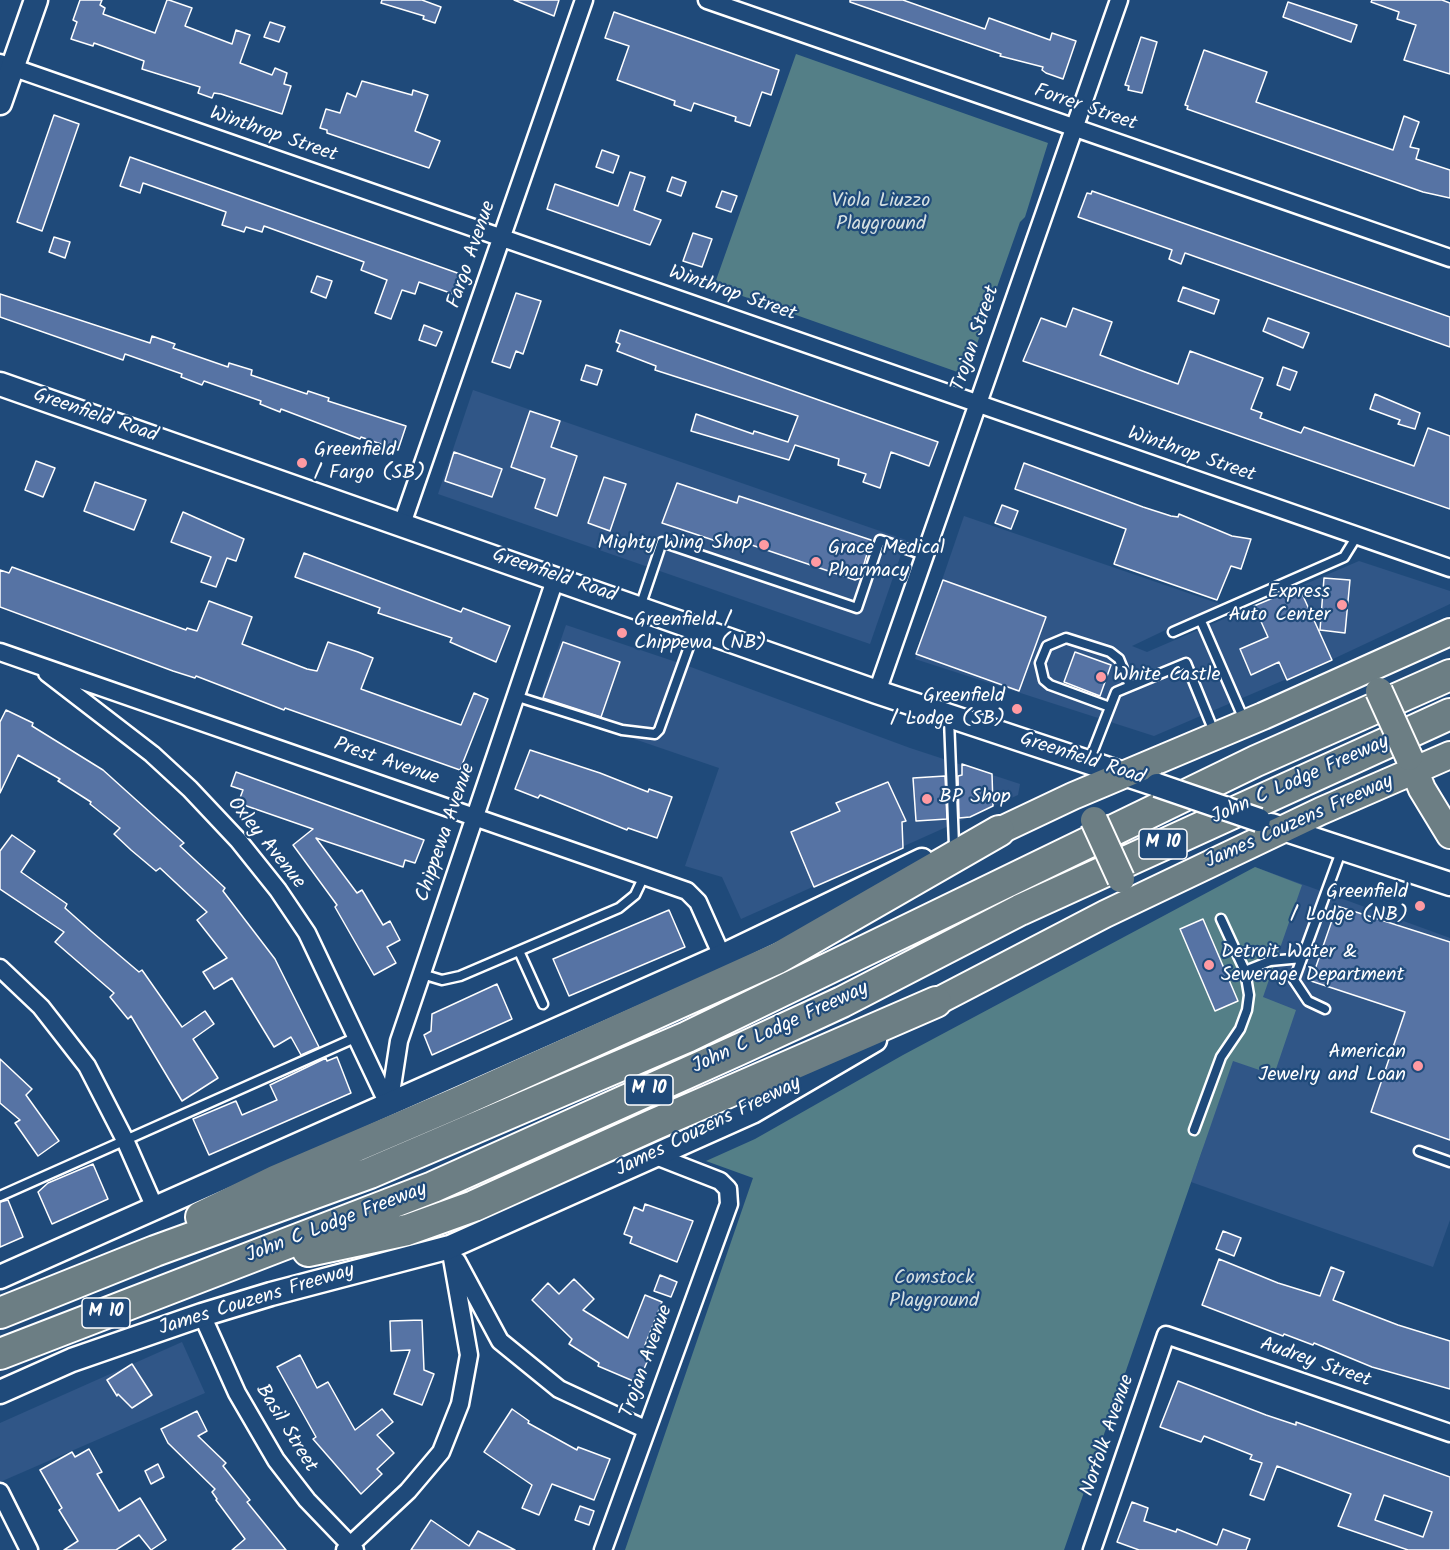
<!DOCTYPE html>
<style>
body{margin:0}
canvas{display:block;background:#1f4a7a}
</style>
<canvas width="1450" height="1550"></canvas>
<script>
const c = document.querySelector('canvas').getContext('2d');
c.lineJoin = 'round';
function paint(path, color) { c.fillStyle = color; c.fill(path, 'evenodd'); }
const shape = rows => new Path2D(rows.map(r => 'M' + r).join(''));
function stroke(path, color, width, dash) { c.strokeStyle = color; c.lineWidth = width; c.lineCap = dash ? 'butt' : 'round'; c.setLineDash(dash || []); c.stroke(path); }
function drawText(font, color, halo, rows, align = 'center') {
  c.font = font + ' Kalam,sans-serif'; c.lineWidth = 4.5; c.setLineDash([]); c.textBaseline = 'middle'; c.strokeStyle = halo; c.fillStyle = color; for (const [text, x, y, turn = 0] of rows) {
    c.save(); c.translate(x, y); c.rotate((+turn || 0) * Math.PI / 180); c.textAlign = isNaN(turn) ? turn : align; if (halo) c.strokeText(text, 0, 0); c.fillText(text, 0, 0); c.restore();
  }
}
const built = shape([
 [473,390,906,540,870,644,438,494],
 [964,516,1220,604,1132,646,1147,652,1359,561,1450,591,1450,604,1333,659,1154,736,915,659],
 [566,625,688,666,910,748,1020,784,1018,795,741,919,722,877,685,866,719,768,538,706],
 [1255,867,1450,938,1450,1220,1433,1267,1191,1182,1202,1151],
 [182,1342,205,1393,0,1482,0,1423]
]);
const green = shape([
 [796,54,1048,143,1025,217,1020,222,966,375,714,286],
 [1255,867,1302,885,1263,997,1296,1010,1274,1075,1233,1061,1064,1550,625,1550,753,1178,706,1161,755,1139,903,1055]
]);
const building = shape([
 [80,0,102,0,100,5,105,8,103,14,155,33,167,0,169,0,192,8,185,26,232,44,236,30,250,35,240,63,272,75,275,68,287,73,284,84,291,86,282,114,221,94,214,93,212,98,198,93,200,87,142,69,144,61,94,43,93,46,71,39,77,22,73,20,80,0],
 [382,0,422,0,441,7,435,23,423,19,424,16,381,3,382,0],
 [514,0,559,0,554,16,514,0],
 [850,0,903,0,985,29,989,18,1050,40,1052,33,1076,41,1063,79,1046,73,1042,70,1043,67,1000,56,1001,54,850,2,850,0],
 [1372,0,1442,0,1450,3,1450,74,1404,60,1416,25,1397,19,1399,12,1371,2,1372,0],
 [1288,2,1357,25,1351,42,1283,17,1288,2],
 [614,12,779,70,771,95,762,92,750,126,735,121,736,117,694,103,691,111,674,105,675,101,617,80,629,46,605,38,614,12],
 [270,22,285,27,279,42,264,37,270,22],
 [1141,37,1157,42,1142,93,1128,90,1129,86,1125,85,1141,37],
 [1204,50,1267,72,1256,102,1393,150,1404,116,1419,122,1410,147,1419,149,1416,159,1450,170,1450,198,1423,192,1187,109,1188,106,1185,105,1204,50],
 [362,81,412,95,413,90,428,95,415,131,440,141,429,168,327,133,327,130,320,128,326,109,340,113,347,93,356,97,362,81],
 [54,115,79,124,42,231,17,222,54,115],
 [602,150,619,156,613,173,596,167,602,150],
 [130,157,463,275,456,295,419,282,415,294,402,290,391,319,375,313,387,280,361,270,364,262,264,226,262,232,246,227,244,232,222,225,226,212,143,183,140,193,120,186,130,157],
 [630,172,645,177,634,210,661,220,650,245,547,209,555,184,618,206,630,172],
 [672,177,686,182,681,196,667,191,672,177],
 [722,191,737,196,731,212,716,207,722,191],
 [1092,191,1450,317,1450,347,1185,253,1181,264,1169,259,1172,250,1078,217,1087,193,1091,194,1092,191],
 [693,233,712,239,702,267,683,261,693,233],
 [54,237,70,242,65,258,49,252,54,237],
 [317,276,332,281,326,298,311,292,317,276],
 [1183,287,1219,300,1214,314,1178,301,1183,287],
 [516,293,541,301,523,354,516,351,510,368,492,362,516,293],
 [0,294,150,343,152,336,175,344,173,348,228,367,229,363,252,370,251,375,307,394,308,391,329,398,328,401,406,426,398,450,361,437,360,439,281,409,280,412,260,404,261,401,204,381,202,385,181,377,182,374,125,354,123,360,0,317,0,294],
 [1073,308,1112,322,1100,355,1137,369,1178,384,1190,351,1263,378,1251,409,1262,413,1260,418,1301,433,1304,427,1414,466,1428,428,1450,436,1450,509,1023,361,1041,318,1066,327,1073,308],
 [1268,318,1309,333,1303,348,1263,331,1268,318],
 [424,325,442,332,436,346,419,340,424,325],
 [620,330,938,442,929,466,891,452,880,488,863,482,866,474,838,465,839,459,795,445,789,460,691,431,696,414,753,434,754,431,788,442,798,416,655,370,656,366,617,351,620,344,616,342,620,330],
 [586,365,602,370,597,385,581,380,586,365],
 [1283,367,1297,372,1290,390,1277,385,1283,367],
 [1375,394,1420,413,1415,429,1398,424,1400,420,1370,409,1375,394],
 [530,411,560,421,551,447,577,456,557,516,535,508,545,479,511,467,530,411],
 [454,452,502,469,492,497,445,481,454,452],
 [36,461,55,468,43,497,25,490,36,461],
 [1024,463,1143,507,1171,516,1178,517,1179,514,1232,536,1251,539,1241,569,1231,566,1217,600,1114,564,1126,529,1015,489,1024,463],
 [604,477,626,484,610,531,588,523,604,477],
 [95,482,146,500,134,530,84,511,95,482],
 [677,483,737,503,739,496,871,540,860,578,855,580,731,538,722,543,662,523,677,483],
 [1002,505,1018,511,1011,529,995,523,1002,505],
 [183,512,244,539,236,561,227,558,216,587,201,582,211,557,171,542,183,512],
 [304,553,461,612,463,608,510,626,496,662,450,642,452,638,378,613,380,608,295,577,304,553],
 [12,567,186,630,187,628,197,631,209,601,252,617,242,644,307,669,317,671,328,642,358,652,373,658,361,689,461,725,474,693,488,699,460,770,285,708,284,710,196,676,195,678,173,671,0,607,0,570,9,573,12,567],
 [1324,578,1350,580,1345,633,1320,630,1324,578],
 [943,580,1046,617,1019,691,916,654,943,580],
 [1299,587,1332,660,1287,680,1279,662,1251,675,1240,649,1268,637,1254,606,1299,587],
 [563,642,620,662,601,717,543,698,563,642],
 [1075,652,1111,665,1100,696,1064,682,1075,652],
 [6,710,33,723,32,726,103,770,184,843,180,846,225,888,223,891,275,959,319,1047,301,1055,291,1037,274,1047,232,978,214,989,203,972,227,958,197,920,207,912,160,868,156,871,131,850,114,834,120,828,90,804,91,802,58,781,60,779,18,755,0,793,0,722,6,710],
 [530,750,600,773,648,792,649,789,672,797,657,838,628,828,627,830,540,795,538,798,515,789,530,750],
 [962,764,992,774,993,806,970,817,959,818,958,776,962,775,962,764],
 [236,772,424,840,415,863,405,860,403,867,316,838,357,893,362,890,383,925,390,921,400,940,387,947,396,963,374,975,335,907,337,905,293,845,313,829,238,803,243,790,231,786,236,772],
 [945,776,947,819,916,821,913,778,945,776],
 [888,782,906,821,902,822,903,848,814,887,791,832,840,811,836,803,888,782],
 [12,835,35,851,21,872,67,904,65,908,92,932,139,972,142,970,182,1027,205,1011,214,1024,193,1039,218,1078,182,1101,131,1016,128,1019,110,997,114,993,55,942,64,932,0,889,0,851,12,835],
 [1337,906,1450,942,1450,1140,1371,1112,1405,1012,1311,981,1337,906],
 [669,910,685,947,569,996,553,959,669,910],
 [1203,919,1238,1001,1215,1011,1180,929,1203,919],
 [497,984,512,1019,432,1055,424,1035,431,1031,432,1014,497,984],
 [337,1057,351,1093,209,1155,193,1119,236,1101,242,1115,277,1100,270,1085,326,1058,327,1061,337,1057],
 [0,1059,32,1089,26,1095,59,1141,38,1156,15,1123,20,1120,0,1103,0,1059],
 [93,1164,108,1199,52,1224,38,1192,48,1183,93,1164],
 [8,1200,23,1237,0,1247,0,1202,8,1200],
 [645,1204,693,1221,677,1262,630,1243,632,1237,624,1234,634,1207,643,1211,645,1204],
 [1223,1231,1241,1238,1234,1256,1216,1249,1223,1231],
 [1219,1259,1278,1283,1320,1296,1331,1267,1344,1272,1333,1300,1398,1325,1450,1341,1450,1389,1372,1367,1314,1343,1313,1345,1284,1334,1283,1336,1202,1305,1219,1259],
 [660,1275,677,1282,671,1297,654,1291,660,1275],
 [574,1279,594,1299,583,1310,628,1338,645,1295,662,1302,645,1345,653,1348,638,1383,598,1366,599,1363,569,1344,572,1339,532,1300,548,1283,559,1294,574,1279],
 [422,1320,424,1370,434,1374,422,1405,394,1394,410,1350,391,1351,390,1321,422,1320],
 [300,1355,317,1388,328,1382,355,1430,382,1409,393,1422,377,1435,394,1453,377,1469,382,1474,361,1494,313,1439,316,1437,277,1367,300,1355],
 [132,1364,152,1395,132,1408,118,1394,117,1396,107,1380,132,1364],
 [1178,1381,1266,1415,1296,1425,1296,1422,1450,1477,1450,1550,1408,1550,1338,1526,1351,1494,1277,1466,1264,1500,1250,1495,1262,1463,1250,1459,1252,1455,1204,1436,1201,1442,1160,1427,1178,1381],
 [1384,1495,1432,1512,1423,1537,1375,1520,1384,1495],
 [512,1409,529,1421,528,1423,577,1450,578,1447,610,1459,594,1500,552,1484,539,1515,522,1508,532,1485,484,1452,512,1409],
 [197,1411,207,1431,198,1436,226,1463,223,1466,250,1500,247,1502,286,1550,232,1550,245,1539,216,1500,217,1499,212,1492,215,1489,168,1443,161,1429,197,1411],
 [89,1449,102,1472,97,1474,119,1511,140,1498,166,1540,151,1550,139,1535,116,1550,64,1550,78,1541,59,1510,62,1508,40,1470,72,1452,75,1457,89,1449],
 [158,1464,164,1477,151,1484,145,1471,158,1464],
 [1132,1502,1148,1508,1144,1521,1176,1532,1177,1529,1217,1545,1223,1529,1250,1539,1246,1550,1139,1550,1117,1542,1132,1502],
 [580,1506,594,1511,589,1525,575,1520,580,1506],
 [431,1520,469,1546,478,1531,515,1550,411,1550,431,1520]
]);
const lane = shape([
 [640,607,662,542,857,608,880,540,924,555],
 [1201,621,1245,722],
 [1173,632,1344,557,1357,536],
 [515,696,622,730,655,734,659,730,695,630],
 [1110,707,1050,685,1044,680,1040,663,1047,646,1066,638,1110,652,1119,659,1130,686],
 [949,719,954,845],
 [1089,761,1116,692,1186,663,1215,734],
 [519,951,543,1004],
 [1245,971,1270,961,1302,958],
 [422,974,442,980,460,976,619,908,635,895,644,876],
 [1325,1009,1308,1001,1294,980,1342,849],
 [1194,1130,1221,1057,1240,1029,1247,1010,1249,995,1245,971,1221,919],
 [1419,1151,1450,1162],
 [0,1196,357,1037]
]);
const street = shape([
 [707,0,1450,258],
 [0,63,1450,568],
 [402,524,584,0],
 [0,652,687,891,698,902,722,956],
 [47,673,152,754,190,789,238,840,278,890,307,933,389,1106],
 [877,692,1119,0],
 [0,968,41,1007,87,1066,125,1140,155,1208],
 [389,1106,399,1041,556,577],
 [457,1261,500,1341,559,1389,645,1429],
 [202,1315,237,1393,276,1460,307,1500,355,1550],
 [0,1492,29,1550],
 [345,1550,408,1491,441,1452,460,1404,469,1355,450,1247],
 [603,1550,729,1204,728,1189,720,1181,656,1156],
 [1092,1550,1166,1335,1450,1433]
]);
const secondary = shape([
 [0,103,36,0],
 [0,384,877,692,1157,785],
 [1271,825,1450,884],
 [0,1277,722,956,922,860],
 [0,1392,72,1360,202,1315,271,1294,450,1247,752,1112,875,1040]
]);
const primary = shape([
 [1409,757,1422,789,1450,835],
 [999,831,1073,796,1263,716,1450,632],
 [936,1002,1105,914,1321,811,1450,755]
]);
const highway = shape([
 [201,1217,277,1180,459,1102,778,958,999,831],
 [308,1251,407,1230,474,1206,655,1124,936,1002],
 [0,1313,155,1251,370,1173,687,1037,1256,761,1450,675],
 [0,1354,433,1187,738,1050,842,1002,1020,910,1450,714]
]);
const secondaryBridge = shape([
 [1157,785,1259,820]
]);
const primaryBridge = shape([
 [1379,691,1409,757],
 [1094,820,1121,879]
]);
const markers = [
 [302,463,6,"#ff9aa2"],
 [764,545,6,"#ff9aa2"],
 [816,562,6,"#ff9aa2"],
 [1342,605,6,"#ff9aa2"],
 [622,633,6,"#ff9aa2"],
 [1101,677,6,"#ff9aa2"],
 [1017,709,6,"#ff9aa2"],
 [927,799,6,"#ff9aa2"],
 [1420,906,6,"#ff9aa2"],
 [1209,965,6,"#ff9aa2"],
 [1418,1066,6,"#ff9aa2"]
];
const shields = [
 [1163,844,48],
 [649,1090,48],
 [106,1313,48]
];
const shieldNames = [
 ["M 10",1163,844],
 ["M 10",649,1090],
 ["M 10",106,1313]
];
const streetNames = [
 ["Forrer Street",1085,109,19],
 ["Winthrop Street",273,136,19],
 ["Fargo Avenue",473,255,-71],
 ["Winthrop Street",732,295,19],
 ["Trojan Street",977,339,-71],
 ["Greenfield Road",95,417,19],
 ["Winthrop Street",1191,456,19],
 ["Greenfield Road",554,577,19],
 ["Greenfield Road",1082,760,18],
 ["Prest Avenue",386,763,19],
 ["John C Lodge Freeway",1301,781,-24],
 ["James Couzens Freeway",1300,823,-24],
 ["Chippewa Avenue",447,833,-71],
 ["Oxley Avenue",265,844,51],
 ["John C Lodge Freeway",781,1029,-25],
 ["James Couzens Freeway",709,1128,-26],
 ["John C Lodge Freeway",337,1224,-21],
 ["James Couzens Freeway",257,1301,-17],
 ["Trojan Avenue",648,1362,-70],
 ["Audrey Street",1315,1364,19],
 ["Basil Street",285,1429,58],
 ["Norfolk Avenue",1109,1436,-71]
];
const parkNames = [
 ["Viola Liuzzo",881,203],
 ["Playground",881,226],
 ["Comstock",934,1280],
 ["Playground",934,1303]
];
const poiNames = [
 ["Greenfield",314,452],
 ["/ Fargo (SB)",314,475],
 ["Mighty Wing Shop",752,545,"right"],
 ["Grace Medical",828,550],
 ["Pharmacy",828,573],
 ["Express",1330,594,"right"],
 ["Auto Center",1330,617,"right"],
 ["Greenfield /",634,622],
 ["Chippewa (NB)",634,645],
 ["White Castle",1113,677],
 ["Greenfield",1005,698,"right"],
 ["/ Lodge (SB)",1005,721,"right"],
 ["BP Shop",939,799],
 ["Greenfield",1408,894,"right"],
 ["/ Lodge (NB)",1408,917,"right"],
 ["Detroit Water &",1221,954],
 ["Sewerage Department",1221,977],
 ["American",1406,1054,"right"],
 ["Jewelry and Loan",1406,1077,"right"]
];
paint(built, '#305687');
paint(green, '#547f87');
paint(building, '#5673a4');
stroke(building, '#fff', 1.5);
stroke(lane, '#fff', 13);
stroke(street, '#fff', 21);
stroke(secondary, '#fff', 27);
stroke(primary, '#fff', 30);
stroke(highway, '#fff', 34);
stroke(lane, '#1f4a7a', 8);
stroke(street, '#1f4a7a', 16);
stroke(secondary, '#1f4a7a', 22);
stroke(primary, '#6c7e84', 26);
stroke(highway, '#6c7e84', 30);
stroke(secondaryBridge, '#fff', 27, []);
stroke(primaryBridge, '#fff', 30, []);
stroke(secondaryBridge, '#1f4a7a', 22);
stroke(primaryBridge, '#6c7e84', 26);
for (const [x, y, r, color] of markers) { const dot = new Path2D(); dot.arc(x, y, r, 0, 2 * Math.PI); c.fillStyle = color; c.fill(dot); stroke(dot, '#1f4a7a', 2); }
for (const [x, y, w] of shields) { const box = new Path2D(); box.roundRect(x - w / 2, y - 15, w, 30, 4.5); c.fillStyle = '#1f4a7a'; c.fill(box); stroke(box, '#fff', 1.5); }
drawText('bold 18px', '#fff', null, shieldNames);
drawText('20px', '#fff', '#1f4a7a', streetNames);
drawText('20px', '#d4dfe1', '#1f4a7a', parkNames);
drawText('20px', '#fff', '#1f4a7a', poiNames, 'left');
</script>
